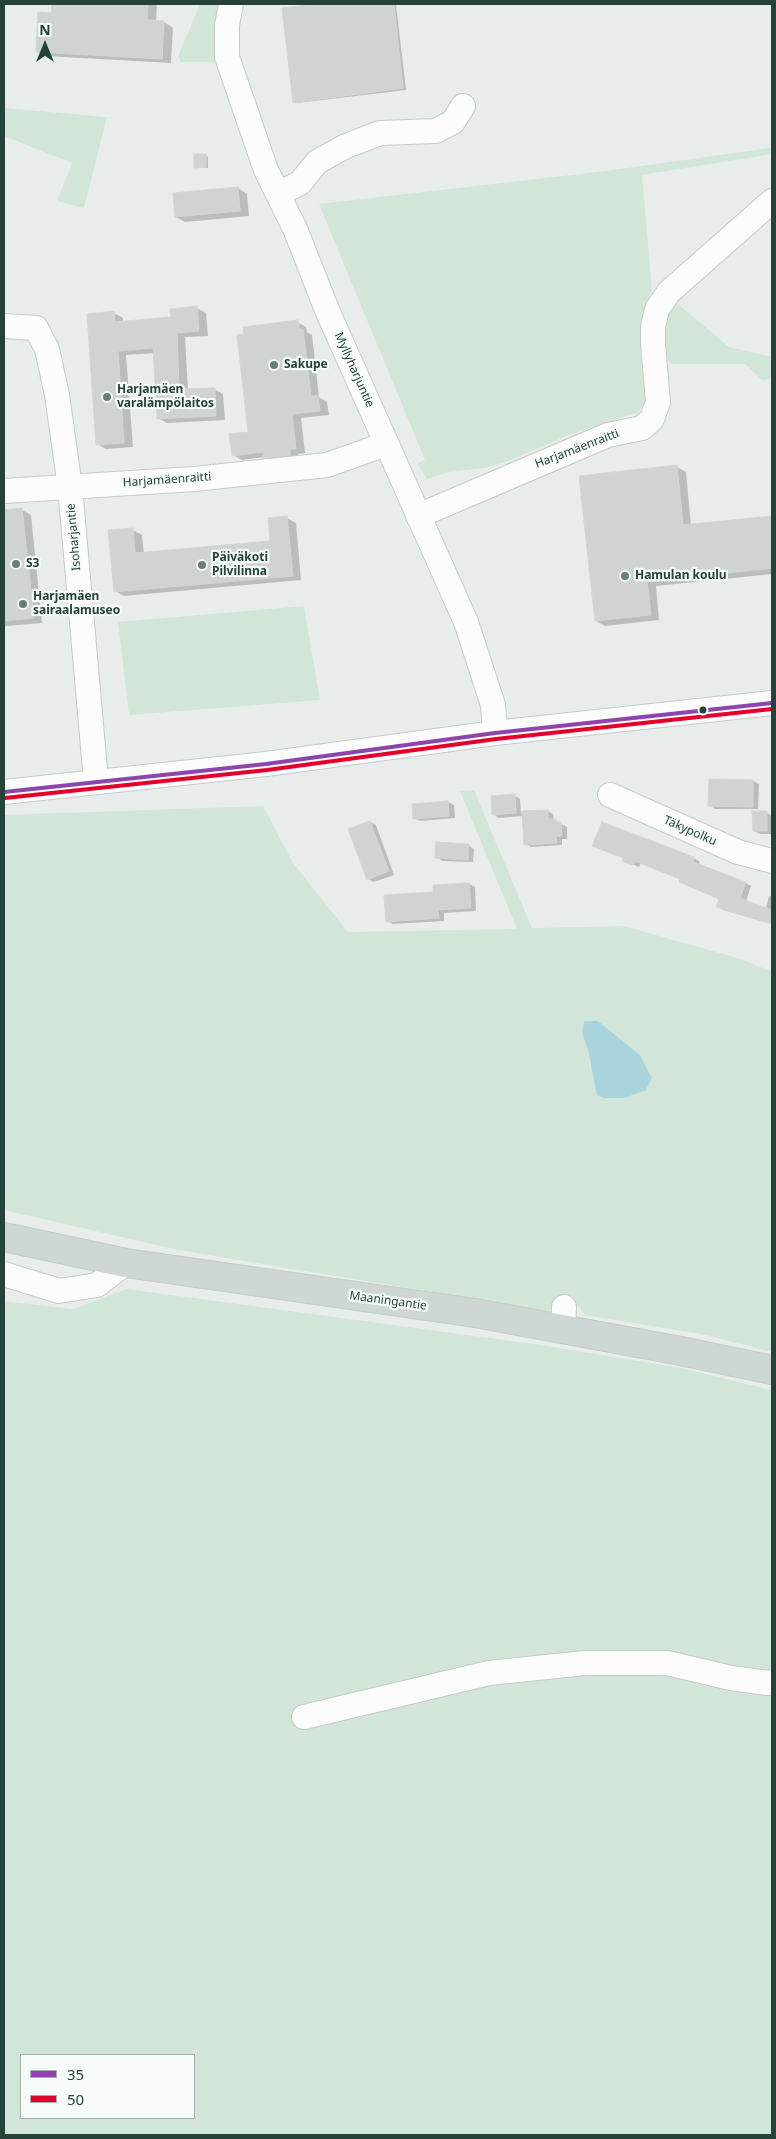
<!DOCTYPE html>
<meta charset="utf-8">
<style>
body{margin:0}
#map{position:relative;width:776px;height:2139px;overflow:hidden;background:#e8edeb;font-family:"Noto Sans",sans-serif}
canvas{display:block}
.frame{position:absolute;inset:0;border:5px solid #24423a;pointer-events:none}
.legend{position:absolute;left:20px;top:2054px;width:175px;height:65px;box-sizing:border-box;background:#f7fbf9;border:1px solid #a3b1ad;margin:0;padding:6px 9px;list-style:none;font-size:15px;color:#24423a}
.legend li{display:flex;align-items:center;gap:10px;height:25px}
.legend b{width:25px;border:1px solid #a3b1ad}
.north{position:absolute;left:20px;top:20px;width:50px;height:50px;-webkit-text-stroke:4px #f7fbf9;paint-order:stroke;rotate:0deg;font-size:14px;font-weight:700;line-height:20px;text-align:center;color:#24423a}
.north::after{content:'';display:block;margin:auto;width:18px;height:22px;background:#24423a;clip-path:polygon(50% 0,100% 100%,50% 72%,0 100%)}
</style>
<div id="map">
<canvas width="776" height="2139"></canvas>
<div class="frame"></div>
<ul class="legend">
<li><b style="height:6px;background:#8e44ad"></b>35</li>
<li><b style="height:6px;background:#e4002b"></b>50</li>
</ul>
<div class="north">N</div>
</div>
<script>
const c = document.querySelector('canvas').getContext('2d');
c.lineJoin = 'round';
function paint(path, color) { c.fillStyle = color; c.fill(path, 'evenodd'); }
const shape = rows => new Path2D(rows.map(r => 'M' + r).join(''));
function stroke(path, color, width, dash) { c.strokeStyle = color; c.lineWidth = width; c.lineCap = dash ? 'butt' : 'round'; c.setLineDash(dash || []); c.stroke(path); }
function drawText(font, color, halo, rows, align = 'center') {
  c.font = font + ' "Noto Sans",sans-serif'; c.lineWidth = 4.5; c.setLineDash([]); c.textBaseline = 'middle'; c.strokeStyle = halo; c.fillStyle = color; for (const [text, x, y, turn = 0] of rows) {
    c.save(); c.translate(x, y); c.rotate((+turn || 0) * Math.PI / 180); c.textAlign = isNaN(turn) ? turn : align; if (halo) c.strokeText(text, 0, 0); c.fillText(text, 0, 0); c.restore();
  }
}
const green = shape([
 [200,4,221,4,219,62,181,62,178,56],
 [4,108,107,117,84,208,57,201,72,163,4,136],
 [769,148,772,150,772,154,642,175,652,290,643,313,644,384,646,396,643,406,638,412,569,435,508,461,486,468,449,472,427,479,417,463,425,460,319,204,606,171],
 [677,303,729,347,772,357,772,379,762,380,745,364,671,364,666,358,666,328,669,312],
 [304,606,320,700,129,715,118,622],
 [474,790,532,928,624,926,741,959,772,972,772,1352,701,1334,585,1315,572,1299,564,1299,547,1311,178,1250,4,1210,4,815,263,806,293,863,348,932,517,929,460,791],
 [598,1021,640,1055,652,1078,646,1090,625,1098,590,1066,588,1050,582,1033,584,1022],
 [127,1289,534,1344,681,1368,772,1390,772,2135,4,2135,4,1301,73,1309],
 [21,2055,194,2055,194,2118,21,2118]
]);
const water = shape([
 [584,1021,598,1021,640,1055,652,1078,646,1090,625,1098,603,1098,597,1095,588,1050,582,1033]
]);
const shadow = shape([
 [53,4,157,4,156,22,164,22,173,28,171,63,46,56,37,51,52,14],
 [322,4,396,4,406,90,297,103,295,102],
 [205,155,208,157,208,168,195,167],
 [238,188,247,194,249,216,185,222,176,217],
 [197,308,206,313,208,336,185,337,188,390,214,389,223,394,225,420,167,423,158,418,155,353,126,355,133,447,106,449,97,444,114,313,123,318,123,322,172,318,172,310],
 [297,322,306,327,307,332,312,335,319,397,327,402,329,415,301,418,305,453,298,454,299,460,274,462,265,457,242,460,233,455,250,433],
 [677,467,686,472,691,526,772,517,772,574,656,586,659,620,605,626,596,621],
 [22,510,31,515,42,623,6,626,4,625,4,512],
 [287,518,296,523,301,580,124,596,115,591,133,530,142,535,144,554,271,542],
 [710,780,753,781,759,784,758,809,715,809,710,805],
 [514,795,520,799,521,813,548,811,553,814,554,820,567,827,567,839,562,839,562,845,531,847,525,844,523,816,499,818,493,814],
 [448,802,454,805,455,818,420,821,414,818,413,805],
 [766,812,772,816,772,834,760,834,754,831],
 [370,822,376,825,394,875,374,882,368,879],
 [602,823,694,858,700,862,698,865,746,883,751,886,746,901,766,908,769,896,772,897,772,924,723,910,717,906,720,900,681,879,641,863,639,867,629,863],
 [468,845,474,849,473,862,442,861,437,857],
 [469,884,475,887,476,911,444,913,444,921,393,924,387,921,435,894]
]);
const building = shape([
 [52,4,148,4,147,20,164,21,162,59,36,52,38,12,51,13,52,4],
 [317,4,394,4,403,88,293,103,282,8,317,4],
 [194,154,206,154,206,167,194,168,194,154],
 [238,187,240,211,175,217,173,193,238,187],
 [197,306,199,331,177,333,179,389,215,388,216,416,157,419,153,348,118,351,124,443,96,445,87,314,114,311,115,322,171,317,170,309,197,306],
 [298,320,299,329,303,329,311,396,318,395,320,411,292,414,296,449,290,449,290,455,263,458,263,452,232,456,229,434,248,432,237,335,244,334,243,327,298,320],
 [677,465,683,525,772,516,772,568,647,582,651,615,595,621,579,476,677,465],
 [22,508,34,618,4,621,4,510,22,508],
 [287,516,293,576,114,592,108,530,133,528,135,553,270,541,268,518,287,516],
 [709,779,753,780,753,807,708,806,709,779],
 [515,794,516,813,492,815,491,796,515,794],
 [448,801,449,816,413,819,412,804,448,801],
 [548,810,548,819,556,819,556,822,561,822,562,836,556,836,557,843,524,845,522,811,548,810],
 [752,811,767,811,767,831,753,831,752,811],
 [370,821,389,871,367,880,348,829,370,821],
 [602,822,694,857,693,862,746,882,740,898,772,910,772,924,716,907,719,899,679,882,680,879,635,861,633,865,622,861,623,858,592,846,602,822],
 [436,842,469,844,468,860,435,858,436,842],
 [466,883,469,883,471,908,438,910,439,918,386,922,384,895,433,892,433,885,466,883]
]);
const minor = shape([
 [231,4,227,25,227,57,266,170,296,231,327,310,466,622,493,705,495,733],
 [278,194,300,183,317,162,346,146,380,133,436,131,453,122,463,106],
 [4,326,36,328,47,349,57,395,70,487,96,781],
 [4,491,194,479,327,465,386,444],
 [418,516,608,435,642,428,652,419,658,402,653,344,653,327,657,309,669,292,772,201],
 [4,792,266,764,495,733,772,703],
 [610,795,738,852,772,861],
 [4,1274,59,1291,97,1285,126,1263],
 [563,1330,564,1307],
 [304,1717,489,1673,585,1663,667,1663,731,1678,767,1683,772,1682]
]);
const major = shape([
 [4,1237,126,1263,475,1313,681,1351,772,1370]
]);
const bus1 = shape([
 [4,792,266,764,495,733,772,703]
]);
const bus2 = shape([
 [5,798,267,770,496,739,772,709]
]);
const markers = [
 [274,365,5,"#697e78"],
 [107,397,5,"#697e78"],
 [16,564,5,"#697e78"],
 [202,565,5,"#697e78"],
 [625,576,5,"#697e78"],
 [23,604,5,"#697e78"],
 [703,710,4.5,"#24423a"]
];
const poiNames = [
 ["Sakupe",284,365],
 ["Harjamäen",117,390],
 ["varalämpölaitos",117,404],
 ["Päiväkoti",212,558],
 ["Pilvilinna",212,572],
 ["S3",26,564],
 ["Hamulan koulu",635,576],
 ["Harjamäen",33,597],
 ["sairaalamuseo",33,611]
];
const streetNames = [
 ["Myllyharjuntie",354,370,66],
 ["Harjamäenraitti",577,449,-21],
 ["Harjamäenraitti",167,480,-4],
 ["Isoharjantie",74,537,-95],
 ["Täkypolku",690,831,24],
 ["Maaningantie",388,1301,8]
];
paint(green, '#d1e6d8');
paint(water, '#a9d4db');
paint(shadow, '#0003');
paint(building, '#cfd4d2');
stroke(building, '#d1d6d4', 1);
stroke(minor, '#c5cac8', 26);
stroke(major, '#c3ccc9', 30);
stroke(minor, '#fcfcfc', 24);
stroke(major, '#cfd7d5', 28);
stroke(bus1, '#8e44ad', 4);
stroke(bus2, '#e4002b', 4);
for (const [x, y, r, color] of markers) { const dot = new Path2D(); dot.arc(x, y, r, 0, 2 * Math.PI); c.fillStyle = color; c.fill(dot); stroke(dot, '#f7fbf9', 2); }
drawText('bold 12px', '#24423a', '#f7fbf9', poiNames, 'left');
drawText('12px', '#24423a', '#f7fbf9', streetNames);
</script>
